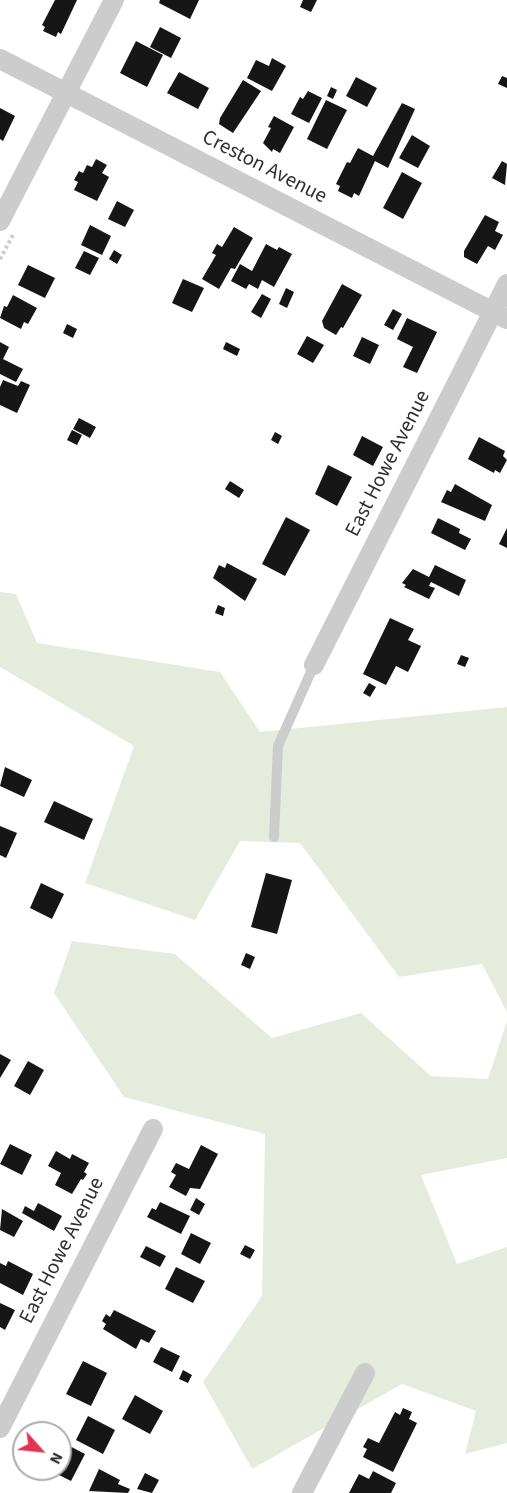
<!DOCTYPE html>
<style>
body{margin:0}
#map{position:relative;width:507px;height:1493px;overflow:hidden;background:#fff;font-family:"Source Sans 3",sans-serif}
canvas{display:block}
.north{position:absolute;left:12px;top:1421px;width:60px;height:60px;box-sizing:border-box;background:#fff;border:2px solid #acacac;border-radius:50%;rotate:117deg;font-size:16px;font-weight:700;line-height:24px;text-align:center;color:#2f2f2f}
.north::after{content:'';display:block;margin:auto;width:21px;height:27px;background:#e23551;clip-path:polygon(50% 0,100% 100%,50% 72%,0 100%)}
</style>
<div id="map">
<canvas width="507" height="1493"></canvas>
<div class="north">N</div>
</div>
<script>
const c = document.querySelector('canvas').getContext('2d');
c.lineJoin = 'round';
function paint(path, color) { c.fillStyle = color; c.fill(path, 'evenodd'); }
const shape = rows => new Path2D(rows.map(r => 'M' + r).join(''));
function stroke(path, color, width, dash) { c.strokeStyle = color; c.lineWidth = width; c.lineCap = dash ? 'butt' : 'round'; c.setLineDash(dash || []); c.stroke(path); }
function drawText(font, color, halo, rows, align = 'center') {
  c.font = font + ' "Source Sans 3",sans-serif'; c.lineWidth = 6; c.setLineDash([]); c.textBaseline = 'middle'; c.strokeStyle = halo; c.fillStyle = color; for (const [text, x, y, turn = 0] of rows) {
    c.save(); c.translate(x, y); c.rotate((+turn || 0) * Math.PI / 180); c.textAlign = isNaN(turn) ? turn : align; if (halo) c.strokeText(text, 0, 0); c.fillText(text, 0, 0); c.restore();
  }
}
const green = shape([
 [0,592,16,594,37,643,220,672,260,732,507,707,507,1012,482,964,399,977,300,843,240,841,195,920,85,883,134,746,0,667],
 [72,941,175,954,272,1038,361,1013,431,1076,488,1079,507,1021,507,1158,421,1175,457,1264,507,1247,507,1443,465,1454,476,1411,402,1384,252,1469,203,1382,262,1296,265,1134,124,1097,54,993]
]);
const building = shape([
 [55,0,77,0,61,34,58,32,56,37,43,31,45,27,42,25],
 [160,0,199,0,190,19,159,3],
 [303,0,317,0,311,12,300,7],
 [160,27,181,38,171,58,150,47],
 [136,41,163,55,147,87,120,73],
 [272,58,286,66,272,91,247,78,256,60,269,66],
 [179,72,209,88,198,109,167,93],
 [502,76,507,78,507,88,498,84],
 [356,77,377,88,367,107,346,96],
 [243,80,261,91,233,133,219,124,220,118],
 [331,87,337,90,333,99,327,96],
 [308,91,322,98,309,123,291,114,300,97,303,99],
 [326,100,347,110,327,149,307,139],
 [402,103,415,109,388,168,375,161,359,196,354,193,352,198,338,191,340,186,336,184,347,162,350,163,358,148,373,156],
 [0,108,15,116,3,141,0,139],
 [274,116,294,127,280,153,273,149,272,152,263,143,271,128,268,127],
 [412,135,430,146,418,168,399,158],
 [96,159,107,165,102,173,109,177,97,201,74,190,78,182,74,180,79,171,83,173,87,165,92,167],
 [502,161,507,164,505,185,492,178],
 [402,172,422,183,403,219,383,208],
 [117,201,134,210,125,227,108,219],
 [485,215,499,222,495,231,503,235,495,250,488,246,477,264,464,257,464,251],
 [90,225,111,236,102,255,81,245],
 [234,227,253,238,235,269,231,268,219,289,202,279,216,255,212,253,217,244,222,247],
 [266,244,277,250,279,247,292,254,274,287,262,280,258,289,249,284,246,289,231,281,240,264,252,271],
 [114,250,122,255,117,264,109,259],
 [84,251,99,258,90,275,75,268],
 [28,265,55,278,45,298,18,285],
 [183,279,204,288,192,312,172,303],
 [342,284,362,295,343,328,341,327,336,335,324,328,322,321],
 [286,288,294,292,287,308,279,304],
 [262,294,271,299,261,318,251,312],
 [13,295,37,308,28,324,24,322,21,329,0,318,4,306,7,307],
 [393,309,402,314,393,330,384,325],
 [407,318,437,332,417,373,403,367,413,347,397,339],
 [67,324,77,329,73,338,63,333],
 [307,336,324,345,313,363,297,354],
 [362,337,379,345,370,364,353,356],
 [0,342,9,347,3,359,23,369,16,382,0,374],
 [226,342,240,349,237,356,223,349],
 [3,380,18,386,21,381,30,385,17,413,0,405,0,387],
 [79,418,96,427,90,438,73,429],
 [72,430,82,435,77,445,67,440],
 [275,432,282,436,278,444,271,440],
 [362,436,383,447,373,466,353,455],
 [479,437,505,451,503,456,507,460,500,473,495,470,494,473,468,459],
 [328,465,352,477,337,506,315,494],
 [230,481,244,490,239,498,225,489],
 [455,484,492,505,485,521,441,502,447,490,451,492],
 [286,517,310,530,285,576,262,564],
 [438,518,460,529,459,533,471,539,465,550,431,533],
 [507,528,507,548,499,544],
 [227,563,257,579,245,601,213,578,219,565,225,568],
 [435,565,466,580,459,596,431,582,429,586,435,588,429,599,404,587,406,585,402,583,413,569,429,577],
 [218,605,225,608,223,616,215,613],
 [390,618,414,629,408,640,421,646,408,672,396,666,386,685,363,674],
 [461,655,469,658,465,667,457,664],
 [369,683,376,687,370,697,363,693],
 [5,767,32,780,24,797,0,786],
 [54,801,93,819,84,840,44,822],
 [0,826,17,833,6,858,0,855],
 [266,873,292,880,277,934,251,927],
 [41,883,64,894,52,919,30,908],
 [246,953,255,957,250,969,241,965],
 [0,1054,11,1060,0,1078],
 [28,1061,44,1070,30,1095,14,1086],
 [10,1144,32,1155,22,1175,0,1164],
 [201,1145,218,1154,200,1189,190,1188,186,1196,169,1187,176,1175,171,1172,176,1163,189,1169],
 [56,1151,70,1159,72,1154,89,1163,84,1172,87,1174,83,1180,81,1179,72,1194,55,1185,61,1173,48,1166],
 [196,1198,205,1204,199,1215,190,1210],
 [160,1202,190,1216,181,1234,147,1217,152,1208,156,1210],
 [38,1203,62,1216,54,1231,22,1213,25,1206,34,1211],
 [2,1209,23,1221,14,1237,0,1230],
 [191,1233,211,1243,200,1264,181,1254],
 [245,1245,255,1250,250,1259,240,1254],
 [146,1246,166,1256,160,1267,140,1257],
 [8,1261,33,1274,23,1295,0,1283,0,1263,6,1266],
 [176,1267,205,1281,193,1303,165,1289],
 [0,1303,15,1310,5,1330,0,1327],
 [114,1310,156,1331,149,1343,141,1339,136,1349,103,1329,106,1324,102,1321,106,1314,110,1317],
 [161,1347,180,1356,172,1372,153,1362],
 [83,1361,107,1373,91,1406,66,1394],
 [183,1370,192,1375,188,1383,179,1379],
 [135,1395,163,1411,150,1434,122,1419],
 [403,1408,412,1412,409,1419,417,1423,393,1472,363,1457,367,1449,363,1447,368,1438,379,1443,395,1412,400,1415],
 [88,1416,115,1430,103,1454,76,1440],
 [60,1441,85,1454,71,1481,51,1471,50,1474,41,1469,60,1469],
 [99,1469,120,1480,118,1484,130,1489,128,1493,89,1491],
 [373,1471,396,1483,391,1493,349,1493,359,1474,369,1479],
 [145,1473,159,1480,152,1493,137,1489]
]);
const path = shape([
 [0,259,13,235]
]);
const service = shape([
 [274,837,278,746,314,665]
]);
const minor = shape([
 [0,59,507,319],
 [0,221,114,0],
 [314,665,507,284],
 [0,1428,153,1129],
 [302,1493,365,1373]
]);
const streetNames = [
 ["Creston Avenue",264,168,27],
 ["East Howe Avenue",389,464,-63],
 ["East Howe Avenue",63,1251,-63]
];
paint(green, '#e6ecdd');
paint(building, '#161616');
stroke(path, '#ccc', 4, [3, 3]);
stroke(service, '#ccc', 10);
stroke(minor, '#ccc', 20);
drawText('21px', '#2f2f2f', '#fff', streetNames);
</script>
